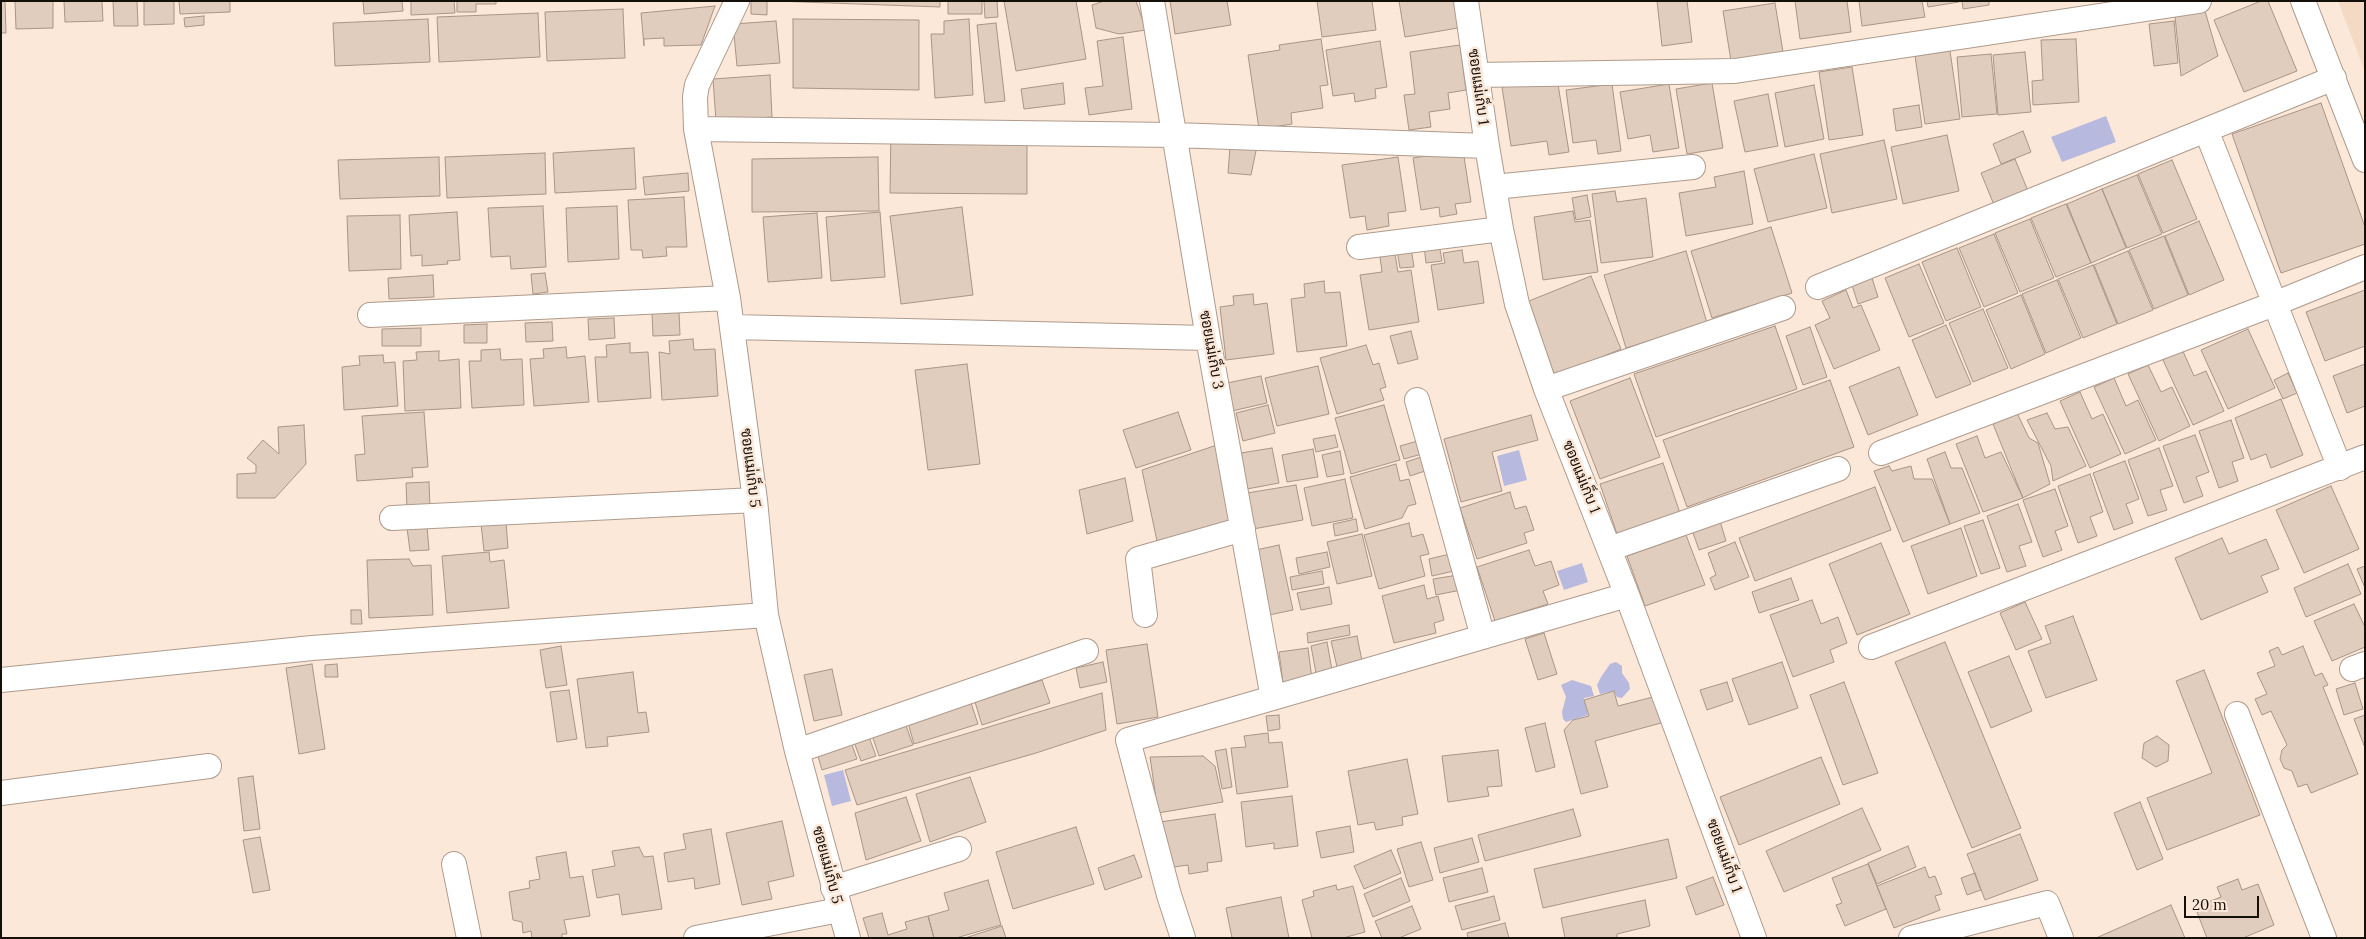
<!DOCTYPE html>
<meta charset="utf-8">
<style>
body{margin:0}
#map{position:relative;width:2366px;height:939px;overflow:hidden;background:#fce8d8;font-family:Lora,serif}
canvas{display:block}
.frame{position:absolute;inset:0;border:2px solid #150f0a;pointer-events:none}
.scale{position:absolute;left:2184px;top:896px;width:75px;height:22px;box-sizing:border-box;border:2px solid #150f0a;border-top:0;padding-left:6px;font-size:15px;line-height:18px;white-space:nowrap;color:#150f0a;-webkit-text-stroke:4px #fce8d8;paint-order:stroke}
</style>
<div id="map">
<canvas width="2366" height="939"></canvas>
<div class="frame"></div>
<div class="scale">20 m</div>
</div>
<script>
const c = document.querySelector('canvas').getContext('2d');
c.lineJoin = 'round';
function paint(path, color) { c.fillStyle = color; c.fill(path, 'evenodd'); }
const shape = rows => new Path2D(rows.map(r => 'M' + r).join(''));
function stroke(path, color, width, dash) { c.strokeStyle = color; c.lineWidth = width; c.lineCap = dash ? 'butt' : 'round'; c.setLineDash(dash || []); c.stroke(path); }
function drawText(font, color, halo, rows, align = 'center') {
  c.font = font + ' Lora,Sarabun,serif'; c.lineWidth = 5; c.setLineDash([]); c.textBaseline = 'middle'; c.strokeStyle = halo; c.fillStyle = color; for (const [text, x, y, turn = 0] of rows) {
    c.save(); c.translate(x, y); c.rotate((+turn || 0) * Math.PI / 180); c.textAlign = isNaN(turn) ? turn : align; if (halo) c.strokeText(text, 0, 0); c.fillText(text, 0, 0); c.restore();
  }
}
const built = shape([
 [2338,1,2365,1,2365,72]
]);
const water = shape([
 [2106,116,2116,142,2062,162,2051,137],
 [1519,450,1527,480,1504,486,1497,456],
 [1582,563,1588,582,1564,590,1557,571],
 [1616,662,1622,666,1622,673,1629,683,1630,689,1622,698,1617,697,1614,691,1600,694,1597,685,1601,677,1610,664],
 [1572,680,1591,686,1594,696,1584,698,1588,715,1566,722,1563,719,1562,712,1566,697,1561,685],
 [843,770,851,801,832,806,824,775]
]);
const building = shape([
 [1,1,5,1,6,33,1,33,1,1],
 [15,1,53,1,53,28,16,29,15,1],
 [64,1,102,1,103,21,65,22,64,1],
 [113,1,137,1,138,26,114,26,113,1],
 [144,1,174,1,174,24,144,25,144,1],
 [179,1,230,1,230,12,180,14,179,1],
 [363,1,402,1,403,11,364,14,363,1],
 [411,1,454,1,455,13,411,15,411,1],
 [457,1,496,1,496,4,476,4,476,12,457,12,457,1],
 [751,1,767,1,767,15,751,14,751,1],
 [775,1,940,1,940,7,775,1],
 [948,1,982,1,982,14,948,14,948,1],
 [984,1,997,1,998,17,985,18,984,1],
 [1004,1,1076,1,1086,59,1016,71,1004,1],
 [1104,1,1136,1,1146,30,1119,34,1096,28,1092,5,1104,1],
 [1170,1,1227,1,1231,25,1175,34,1170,1],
 [1317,1,1372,1,1376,30,1322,37,1317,1],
 [1399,1,1454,1,1458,28,1405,37,1399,1],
 [1657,1,1687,1,1692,42,1662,46,1657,1],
 [1795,1,1847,1,1851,32,1800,39,1795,1],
 [1859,1,1922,1,1925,17,1862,26,1859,1],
 [1927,1,1959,1,1959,2,1928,7,1927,1],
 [1962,1,1989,1,1989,5,1963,9,1962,1],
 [2261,1,2268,1,2297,71,2244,92,2214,20,2261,1],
 [1775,3,1783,52,1731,61,1723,11,1775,3],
 [715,6,701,45,664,46,664,38,644,39,644,46,641,13,715,6],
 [623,9,625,58,547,61,545,12,623,9],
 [2205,11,2218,56,2181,76,2175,16,2205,11],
 [538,13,540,57,439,62,437,17,538,13],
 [204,16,204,25,185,27,184,18,204,16],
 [428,19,430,62,335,66,333,23,428,19],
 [793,19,919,20,919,90,793,88,793,19],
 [969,19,973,95,935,98,931,34,944,34,944,21,969,19],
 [776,21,780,63,737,66,733,24,776,21],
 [2174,21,2178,63,2154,66,2149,24,2174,21],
 [996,23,1005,101,985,103,977,25,996,23],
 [1123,37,1132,109,1089,115,1085,88,1103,86,1097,41,1123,37],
 [1321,39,1328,85,1320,86,1323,108,1291,113,1292,124,1259,129,1248,55,1280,50,1279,45,1321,39],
 [2076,39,2079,102,2033,105,2032,81,2043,80,2041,40,2076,39],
 [1380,41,1387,87,1375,89,1376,98,1355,102,1354,93,1333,96,1326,50,1380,41],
 [1460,45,1466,90,1448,93,1450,109,1429,112,1431,127,1409,130,1404,95,1415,94,1410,52,1460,45],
 [1950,51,1960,119,1925,124,1915,56,1950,51],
 [2025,52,2031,112,1998,115,1993,55,2025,52],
 [1991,54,1997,114,1962,117,1957,57,1991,54],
 [1852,67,1863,135,1829,140,1819,72,1852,67],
 [770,75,772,117,716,121,713,79,770,75],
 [1557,78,1569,152,1549,155,1547,141,1511,146,1502,87,1557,78],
 [1063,83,1065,104,1024,109,1021,89,1063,83],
 [1712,83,1723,148,1687,154,1676,89,1712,83],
 [1612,84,1621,151,1598,154,1596,140,1573,143,1566,90,1612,84],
 [1669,84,1679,148,1653,152,1650,135,1628,139,1620,92,1669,84],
 [1814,85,1824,139,1785,147,1775,93,1814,85],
 [1768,94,1778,146,1745,152,1734,101,1768,94],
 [2321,103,2365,227,2365,244,2281,273,2232,134,2321,103],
 [1919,105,1922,127,1896,131,1893,109,1919,105],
 [891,127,1027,127,1027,194,890,193,891,127],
 [2023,131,2031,152,2001,164,1993,144,2023,131],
 [1947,135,1959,191,1903,204,1891,147,1947,135],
 [1884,140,1897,199,1832,213,1820,154,1884,140],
 [1257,146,1251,175,1228,173,1230,147,1257,146],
 [634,148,636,189,555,193,553,153,634,148],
 [1463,150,1471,202,1455,204,1457,214,1440,217,1439,207,1421,210,1413,158,1463,150],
 [545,153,546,194,447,198,445,157,545,153],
 [1814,154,1827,208,1768,222,1754,169,1814,154],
 [439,157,440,196,340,199,338,160,439,157],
 [878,157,879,211,752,212,752,159,878,157],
 [1398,157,1406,211,1388,213,1389,226,1367,230,1365,216,1350,218,1342,165,1398,157],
 [2015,159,2028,191,1994,205,1981,173,2015,159],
 [2172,160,2197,219,2163,233,2138,174,2172,160],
 [1744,171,1753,224,1686,236,1679,193,1716,187,1714,177,1744,171],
 [688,173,689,191,645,195,643,177,688,173],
 [2137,175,2162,234,2127,248,2102,189,2137,175],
 [2102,189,2126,248,2091,263,2067,204,2102,189],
 [1615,191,1617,202,1646,198,1653,257,1601,263,1592,194,1615,191],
 [1587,195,1591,217,1576,220,1572,198,1587,195],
 [684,197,687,247,666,247,667,256,643,258,642,250,631,250,628,200,684,197],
 [2066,204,2091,263,2056,277,2031,218,2066,204],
 [543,206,546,267,511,269,510,256,491,257,488,208,543,206],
 [617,206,619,259,568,262,566,208,617,206],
 [962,207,973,295,901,304,890,216,962,207],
 [1573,211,1575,222,1590,220,1598,272,1543,280,1534,217,1573,211],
 [457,212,460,260,447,261,448,264,422,266,422,255,411,256,409,215,457,212],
 [880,212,885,277,831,281,826,217,880,212],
 [817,213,822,278,768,282,763,217,817,213],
 [400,215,401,269,349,271,347,216,400,215],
 [2030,219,2054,278,2020,292,1995,233,2030,219],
 [2199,221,2224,280,2189,295,2165,236,2199,221],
 [1771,227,1792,293,1712,318,1691,251,1771,227],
 [1994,234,2018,293,1984,307,1959,248,1994,234],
 [2164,236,2188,295,2154,309,2129,250,2164,236],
 [1439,244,1442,261,1426,263,1424,246,1439,244],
 [1411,248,1414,267,1400,268,1397,250,1411,248],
 [1957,248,1981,307,1946,321,1922,262,1957,248],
 [1462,250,1464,263,1478,261,1484,303,1438,310,1431,265,1445,263,1443,253,1462,250],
 [1686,251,1707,323,1626,348,1604,275,1686,251],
 [2128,251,2153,310,2118,324,2094,265,2128,251],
 [1395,254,1398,272,1411,270,1419,322,1369,330,1360,275,1382,272,1380,257,1395,254],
 [1919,264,1944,323,1909,337,1885,278,1919,264],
 [2093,265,2117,324,2083,338,2058,279,2093,265],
 [545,273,548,292,533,294,531,274,545,273],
 [433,275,434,297,389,299,388,278,433,275],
 [1591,276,1621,349,1555,376,1524,303,1591,276],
 [1872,278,1878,297,1858,304,1852,285,1872,278],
 [2057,280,2081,338,2046,353,2022,294,2057,280],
 [1324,281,1325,293,1340,292,1347,346,1297,352,1291,299,1305,297,1304,284,1324,281],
 [1846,290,1853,308,1861,305,1880,350,1834,369,1815,325,1830,318,1822,301,1846,290],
 [2365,290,2365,346,2325,361,2306,312,2365,290],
 [1253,294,1254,305,1267,303,1274,354,1226,360,1220,307,1234,305,1233,296,1253,294],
 [2021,295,2045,354,2011,369,1986,310,2021,295],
 [1983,309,2008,368,1973,382,1949,323,1983,309],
 [679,312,680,335,653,336,652,313,679,312],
 [614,318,615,338,589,340,588,319,614,318],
 [552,322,553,341,526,342,525,323,552,322],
 [487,324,487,343,464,343,464,325,487,324],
 [1946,325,1971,384,1936,398,1912,340,1946,325],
 [1775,326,1797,389,1656,437,1634,374,1775,326],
 [1810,327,1827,377,1803,385,1786,336,1810,327],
 [421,328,421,346,382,346,382,329,421,328],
 [2248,329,2275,388,2228,409,2201,350,2248,329],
 [1411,331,1418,359,1398,364,1390,336,1411,331],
 [693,339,694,350,715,349,718,396,662,400,659,352,670,354,669,341,693,339],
 [630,343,630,353,648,352,651,398,598,402,595,357,607,357,606,345,630,343],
 [1366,345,1373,365,1379,363,1386,387,1380,389,1384,400,1337,414,1320,358,1366,345],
 [566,347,567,358,585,356,589,402,534,406,530,359,544,358,543,349,566,347],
 [500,349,501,360,522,359,524,405,472,408,469,361,481,361,481,350,500,349],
 [2182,349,2194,376,2206,371,2224,411,2193,425,2162,358,2182,349],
 [439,351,439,361,459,359,461,408,405,411,403,361,417,360,416,352,439,351],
 [383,355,384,363,395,362,398,406,344,410,342,367,360,365,359,356,383,355],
 [967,364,980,464,928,470,915,370,967,364],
 [2365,364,2365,406,2347,413,2333,376,2365,364],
 [2148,365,2161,392,2172,387,2190,426,2159,441,2128,374,2148,365],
 [1318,366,1329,414,1277,426,1265,378,1318,366],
 [1899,367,1918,415,1868,435,1849,387,1899,367],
 [2288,373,2297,393,2283,399,2274,380,2288,373],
 [1261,376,1267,403,1232,411,1227,383,1261,376],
 [1630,378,1660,457,1600,479,1570,401,1630,378],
 [2114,378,2126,406,2138,400,2156,440,2125,454,2094,387,2114,378],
 [1830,380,1854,447,1687,507,1663,440,1830,380],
 [2080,392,2092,419,2103,414,2121,454,2090,468,2060,401,2080,392],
 [2281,399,2303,455,2271,468,2266,454,2251,460,2235,418,2281,399],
 [1268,405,1275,433,1243,441,1236,413,1268,405],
 [1384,405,1400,460,1351,474,1335,418,1384,405],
 [424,412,428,467,412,468,413,477,357,481,355,455,365,454,362,416,424,412],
 [1178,412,1191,450,1136,468,1123,430,1178,412],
 [2017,413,2029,438,2038,443,2050,484,2023,498,1993,424,2017,413],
 [2047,413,2055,429,2068,427,2086,466,2053,481,2051,466,2027,420,2047,413],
 [1531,415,1538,440,1492,452,1502,491,1461,502,1444,439,1531,415],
 [2231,420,2244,458,2232,462,2238,481,2219,488,2199,431,2231,420],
 [304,425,306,464,275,498,237,498,237,474,256,473,256,465,247,458,263,440,279,454,278,427,304,425],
 [1335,435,1338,447,1316,452,1313,439,1335,435],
 [2195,435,2209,472,2196,477,2203,496,2184,503,2163,446,2195,435],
 [1977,436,1985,458,2001,452,2023,498,1983,512,1956,444,1977,436],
 [1418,441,1422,454,1404,459,1400,446,1418,441],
 [1217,445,1231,522,1157,541,1142,470,1217,445],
 [1272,448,1279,483,1247,489,1241,453,1272,448],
 [2159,448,2173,486,2160,490,2167,510,2148,516,2128,460,2159,448],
 [1313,449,1318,477,1287,482,1282,455,1313,449],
 [1340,451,1344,474,1327,477,1322,455,1340,451],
 [1945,452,1951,468,1962,468,1980,513,1950,524,1927,459,1945,452],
 [1421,457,1425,471,1410,476,1406,462,1421,457],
 [2125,461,2139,499,2126,504,2133,523,2114,530,2093,473,2125,461],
 [1663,463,1680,513,1617,534,1600,484,1663,463],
 [1396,464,1400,481,1409,479,1416,504,1408,506,1402,518,1365,529,1350,477,1396,464],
 [1889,466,1892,471,1911,466,1914,479,1932,479,1950,524,1903,542,1874,471,1889,466],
 [2090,474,2103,512,2090,517,2097,536,2078,543,2058,486,2090,474],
 [1125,478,1133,521,1087,534,1079,490,1125,478],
 [1345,479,1353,518,1312,526,1304,488,1345,479],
 [429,482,430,507,407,508,406,483,429,482],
 [1296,485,1303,520,1253,529,1247,493,1296,485],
 [2331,486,2359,549,2304,573,2276,510,2331,486],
 [1875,487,1891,530,1755,581,1739,538,1875,487],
 [2055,489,2068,526,2055,531,2062,550,2043,557,2023,500,2055,489],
 [1510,492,1515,509,1526,506,1534,530,1524,533,1527,543,1477,559,1460,508,1510,492],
 [2018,504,2032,542,2019,546,2026,566,2007,572,1987,516,2018,504],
 [1356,519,1358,531,1335,536,1333,524,1356,519],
 [1983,520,2000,568,1981,574,1964,526,1983,520],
 [1720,521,1726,541,1699,550,1692,530,1720,521],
 [506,522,508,548,484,551,481,524,506,522],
 [1409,523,1412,537,1423,534,1429,554,1420,556,1425,576,1379,589,1364,535,1409,523],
 [427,526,429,550,410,551,407,528,427,526],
 [1961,528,1977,576,1928,594,1911,546,1961,528],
 [1362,534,1372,576,1337,584,1327,542,1362,534],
 [1686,535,1705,585,1645,606,1627,556,1686,535],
 [2222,538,2229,554,2266,539,2279,569,2261,576,2268,592,2201,620,2175,558,2222,538],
 [1735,542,1749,577,1715,590,1710,578,1716,575,1708,553,1735,542],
 [1881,543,1910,614,1857,635,1829,564,1881,543],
 [1279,545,1293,610,1269,615,1256,550,1279,545],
 [1529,550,1535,566,1551,561,1559,585,1543,591,1548,604,1495,621,1477,567,1529,550],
 [489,552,490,562,504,560,509,608,447,613,442,556,489,552],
 [1327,552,1330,567,1299,574,1296,558,1327,552],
 [1450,554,1454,571,1432,576,1429,559,1450,554],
 [409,559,413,566,431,565,433,615,369,618,367,560,409,559],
 [2348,564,2361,594,2306,617,2294,588,2348,564],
 [2365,566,2365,588,2357,569,2365,566],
 [1322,571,1324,584,1292,590,1290,577,1322,571],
 [1458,575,1461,590,1436,595,1433,579,1458,575],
 [1791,578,1799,600,1759,613,1752,592,1791,578],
 [1424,585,1427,599,1438,596,1444,620,1434,623,1436,633,1394,643,1382,596,1424,585],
 [1329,587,1332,604,1301,610,1297,593,1329,587],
 [1812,600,1821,624,1838,617,1847,643,1830,650,1834,662,1793,677,1770,615,1812,600],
 [2025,602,2042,639,2016,650,2000,613,2025,602],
 [2354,604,2365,627,2365,647,2332,661,2314,621,2354,604],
 [351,610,361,610,362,624,351,624,351,610],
 [2073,616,2097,680,2046,698,2028,651,2051,643,2045,626,2073,616],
 [1349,625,1350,635,1308,643,1307,633,1349,625],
 [1544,633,1557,674,1538,680,1525,639,1544,633],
 [1357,636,1363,666,1338,671,1331,641,1357,636],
 [1327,642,1332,670,1316,673,1311,646,1327,642],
 [1945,642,2021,828,1972,848,1895,662,1945,642],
 [1147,644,1158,717,1117,724,1106,650,1147,644],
 [561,646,567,685,546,688,540,650,561,646],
 [2303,646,2315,676,2322,673,2328,685,2323,687,2358,774,2311,793,2307,784,2298,787,2292,771,2284,768,2280,759,2282,750,2287,745,2271,711,2262,715,2255,699,2267,694,2257,673,2275,666,2269,651,2278,647,2282,655,2303,646],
 [1308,648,1312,679,1283,683,1279,652,1308,648],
 [2009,656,2032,711,1991,728,1968,672,2009,656],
 [1103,662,1107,682,1080,688,1076,668,1103,662],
 [1782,662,1798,708,1749,725,1732,679,1782,662],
 [312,664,325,749,299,754,286,668,312,664],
 [337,664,338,677,325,677,325,665,337,664],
 [832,669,842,715,814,721,804,675,832,669],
 [2204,670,2260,815,2167,850,2147,798,2212,773,2176,681,2204,670],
 [633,672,638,713,646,712,649,732,607,737,608,746,586,748,577,679,633,672],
 [1042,680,1050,703,982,725,975,702,1042,680],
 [1727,682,1733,701,1707,710,1700,690,1727,682],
 [1844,682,1878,773,1843,785,1810,695,1844,682],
 [2355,683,2363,709,2344,715,2336,689,2355,683],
 [569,690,577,739,557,742,550,692,569,690],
 [1614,691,1618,706,1653,697,1661,723,1595,741,1608,787,1581,794,1564,730,1573,720,1589,716,1584,700,1614,691],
 [1102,693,1106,730,1036,753,857,805,845,770,1102,693],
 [971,703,978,724,914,744,908,723,971,703],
 [1279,715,1280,729,1268,731,1266,716,1279,715],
 [2365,715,2365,748,2354,719,2365,715],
 [905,723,913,745,879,756,872,735,905,723],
 [1545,723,1555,767,1536,772,1525,728,1545,723],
 [1268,733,1269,743,1282,742,1288,787,1237,794,1231,748,1246,747,1244,736,1268,733],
 [2157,736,2169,745,2168,761,2156,767,2142,758,2144,743,2157,736],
 [869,737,876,756,861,761,854,742,869,737],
 [851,742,857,759,822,770,817,753,851,742],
 [1226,749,1232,787,1222,789,1215,751,1226,749],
 [1498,750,1502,786,1487,787,1489,796,1448,802,1442,756,1498,750],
 [1203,756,1215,766,1223,802,1158,813,1150,757,1203,756],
 [1821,757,1840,804,1739,845,1720,797,1821,757],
 [1407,759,1418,814,1402,817,1403,825,1376,830,1374,822,1358,825,1348,771,1407,759],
 [253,776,260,829,244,831,238,778,253,776],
 [970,777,986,822,930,842,916,794,970,777],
 [1292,796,1298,846,1274,849,1274,843,1246,847,1241,802,1292,796],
 [906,797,921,841,866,860,855,813,906,797],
 [2140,802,2163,859,2137,870,2114,813,2140,802],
 [1862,808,1881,850,1784,892,1766,851,1862,808],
 [1573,809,1581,836,1485,861,1478,835,1573,809],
 [1215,814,1222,861,1207,863,1208,871,1189,874,1188,865,1167,868,1160,822,1215,814],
 [782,821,794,876,768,882,772,899,742,905,726,833,782,821],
 [1350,826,1354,852,1321,858,1316,832,1350,826],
 [1076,827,1094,884,1013,909,996,852,1076,827],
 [711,829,720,884,695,889,694,878,668,882,664,853,686,849,683,834,711,829],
 [2020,834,2038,880,1985,900,1967,854,2020,834],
 [260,837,270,890,253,893,243,840,260,837],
 [1472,838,1479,862,1440,873,1434,848,1472,838],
 [1668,839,1677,878,1543,908,1534,869,1668,839],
 [1421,842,1433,880,1409,887,1397,849,1421,842],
 [1908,846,1916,867,1877,884,1868,863,1908,846],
 [639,847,644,857,653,856,662,909,622,915,619,894,597,898,592,870,615,866,612,851,639,847],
 [1391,850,1401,873,1364,889,1354,866,1391,850],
 [566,852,570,878,583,876,590,916,564,920,567,934,562,934,562,938,532,938,531,931,523,933,522,922,513,920,509,892,530,888,529,881,540,879,536,857,566,852],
 [1134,855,1142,877,1105,890,1098,868,1134,855],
 [1868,864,1886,909,1845,926,1836,905,1842,903,1832,878,1868,864],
 [1925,867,1929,878,1935,876,1942,894,1935,896,1940,910,1894,928,1877,886,1925,867],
 [1482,868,1488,892,1449,902,1443,878,1482,868],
 [1975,873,1981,890,1967,895,1961,878,1975,873],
 [1713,877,1724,905,1696,915,1686,887,1713,877],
 [1401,878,1410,901,1373,917,1364,894,1401,878],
 [2238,879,2242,890,2258,884,2274,925,2243,938,2207,938,2195,907,2221,897,2217,887,2238,879],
 [988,880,1001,925,956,938,934,938,928,916,949,910,944,893,988,880],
 [1336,885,1337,890,1353,886,1365,932,1343,938,1312,938,1302,900,1314,896,1313,891,1336,885],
 [1494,896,1500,920,1462,930,1455,906,1494,896],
 [1281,897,1289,938,1232,938,1226,908,1281,897],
 [1645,900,1650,926,1617,934,1617,938,1565,938,1561,918,1645,900],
 [2171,905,2185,938,2096,938,2171,905],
 [1412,906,1421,929,1399,938,1382,938,1375,921,1412,906],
 [882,913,888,935,907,929,905,922,928,916,934,938,869,938,863,918,882,913],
 [1505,923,1509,938,1468,938,1467,933,1505,923],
 [1002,926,1006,938,965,938,1002,926]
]);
const minor = shape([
 [737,1,697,85,695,97,696,129,728,298,755,500,766,615,797,751,848,938],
 [1152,1,1208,338,1273,698],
 [1466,1,1487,146,1501,229,1517,304,1546,389,1627,595,1754,938],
 [2303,1,2365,160],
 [1477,75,1735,71,2199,1],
 [696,129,1174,135,1487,146],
 [2206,130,2334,78],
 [1494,187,1693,167],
 [1359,247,1501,229],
 [1818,287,2206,130,2340,468],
 [370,315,728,298],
 [732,327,1208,338],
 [1546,389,1783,308],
 [1417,400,1483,637],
 [1881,453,2274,304,2365,267],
 [392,518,755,500],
 [1609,549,1838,469],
 [1145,615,1138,559,1243,529],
 [1871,647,2365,457],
 [2352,669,2365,664],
 [1,680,312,648,766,615],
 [2237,714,2324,938],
 [797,751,1086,651],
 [1,793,209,766],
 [454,864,469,938],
 [833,888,959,849],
 [696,938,839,910],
 [1183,938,1169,895,1128,740,1627,595],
 [1911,938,2047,903,2061,938]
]);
const streetNames = [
 ["ซอยแม่เก็บ 1",1478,87,82],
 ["ซอยแม่เก็บ 3",1211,350,80],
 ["ซอยแม่เก็บ 5",750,468,83],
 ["ซอยแม่เก็บ 1",1581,477,68],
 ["ซอยแม่เก็บ 1",1724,856,70],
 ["ซอยแม่เก็บ 5",827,865,75]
];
paint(built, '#f4dac5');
paint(water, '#b8b9de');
paint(building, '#e0cdbe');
stroke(building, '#a89587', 1);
stroke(minor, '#ae9b8d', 26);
stroke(minor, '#fff', 24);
drawText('15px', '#150f0a', '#fce8d8', streetNames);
</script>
